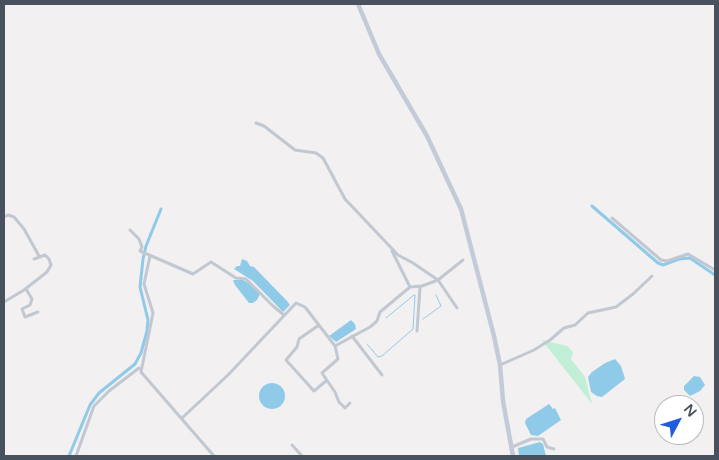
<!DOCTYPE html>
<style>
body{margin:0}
#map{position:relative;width:719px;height:460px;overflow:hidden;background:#f2f0f0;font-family:"Varela Round",sans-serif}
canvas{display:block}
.frame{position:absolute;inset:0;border:5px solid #48515d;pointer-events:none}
.north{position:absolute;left:654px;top:395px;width:50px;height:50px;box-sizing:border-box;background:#fff;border:1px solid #b6b9be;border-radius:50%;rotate:50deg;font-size:14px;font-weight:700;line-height:20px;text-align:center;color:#48515d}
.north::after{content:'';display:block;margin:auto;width:18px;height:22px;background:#205cdc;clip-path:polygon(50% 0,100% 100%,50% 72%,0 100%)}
</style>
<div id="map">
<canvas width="719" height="460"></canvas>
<div class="frame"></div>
<div class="north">N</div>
</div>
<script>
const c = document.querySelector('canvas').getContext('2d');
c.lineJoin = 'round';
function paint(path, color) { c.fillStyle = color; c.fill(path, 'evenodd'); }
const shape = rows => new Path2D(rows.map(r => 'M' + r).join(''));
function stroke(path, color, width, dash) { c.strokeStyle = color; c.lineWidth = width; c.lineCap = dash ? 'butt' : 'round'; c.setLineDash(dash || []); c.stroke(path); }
const green = shape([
 [542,340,567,346,573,352,571,359,585,377,592,404]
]);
const water = shape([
 [242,259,247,261,250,266,254,267,287,301,290,305,283,312,253,281,234,269,237,266,240,266],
 [233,280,243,280,251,284,260,294,257,300,253,303,249,303,235,285],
 [351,320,355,324,356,329,336,342,329,336],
 [615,359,621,366,625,379,602,397,597,396,591,392,588,377,592,372,605,363],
 [694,376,700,377,705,385,700,391,690,396,684,390,684,386],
 '259 396a13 13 0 1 1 26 0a13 13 0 1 1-26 0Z',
 [549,404,553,409,555,408,561,420,538,436,531,435,525,423,526,419],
 [540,442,543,444,546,456,519,456,518,448]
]);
const stream = shape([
 [423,319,441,306,436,295],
 [367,344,378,357,382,356,413,329,415,295,414,295,386,318]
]);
const canal = shape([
 [592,206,658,263,663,265,679,259,690,258,715,275],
 [69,456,90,405,99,393,135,364,141,353,147,331,148,320,140,287,143,259,146,246,161,209]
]);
const street = shape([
 [256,123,264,126,295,150,316,153,323,158,345,199,398,255,413,263,438,280,463,260],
 [4,217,8,215,14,217,24,229,39,256],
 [612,218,661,260,667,261,688,254,715,270],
 [130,230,139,239,142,247,140,251,193,274,211,262,236,278,246,279,273,306,284,315],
 [392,251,410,287],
 [150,256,144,284,153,313,141,372,214,456],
 [26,289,32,299,30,305,22,309,25,317,38,312],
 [4,302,24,290,47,272,51,265,49,259,45,255,34,259],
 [319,325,299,339,297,347,286,360,314,391,326,381],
 [417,331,420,288],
 [352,336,382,375],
 [335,346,338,359,322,373,335,392,339,402,345,408,350,403],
 [500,365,534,350,550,340,564,328,575,325,588,313,616,307,633,294,652,276],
 [182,418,228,375,296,303,305,307,335,346,370,327,377,321,380,312,410,287,422,286,438,280,457,308],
 [292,445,302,456],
 [512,447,531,439,543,439,547,447,554,449],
 [76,456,94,406,109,391,139,368,141,369],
 [715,456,715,455]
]);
const secondary = shape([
 [358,4,379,54,427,136,461,209,494,336,500,365,503,401,513,456]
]);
paint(green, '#c0eed7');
paint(water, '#8fcbe9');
stroke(stream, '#8fcbe9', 1);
stroke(canal, '#8fcbe9', 3);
stroke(street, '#c1c8d1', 3);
stroke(secondary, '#c3cbd8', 4.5);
</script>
